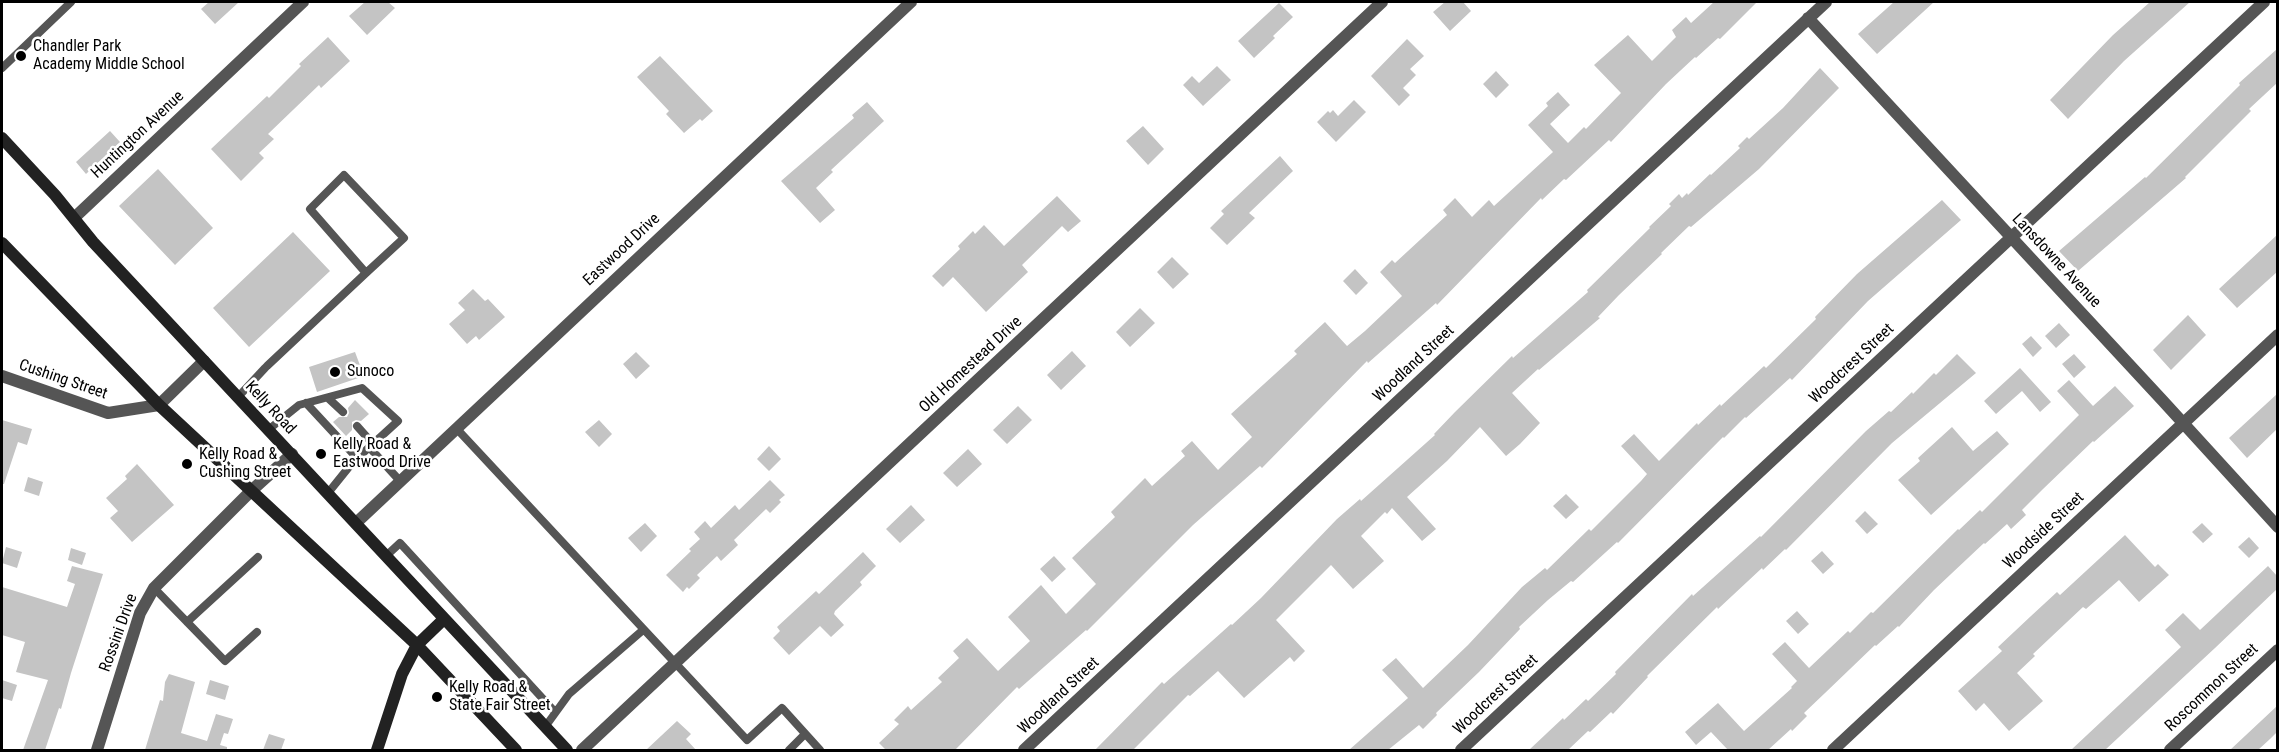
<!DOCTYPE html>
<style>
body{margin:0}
#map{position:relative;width:2279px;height:752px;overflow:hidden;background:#fff;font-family:"Roboto Condensed",sans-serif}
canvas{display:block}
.frame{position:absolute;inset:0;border:3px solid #000;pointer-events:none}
</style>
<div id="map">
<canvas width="2279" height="752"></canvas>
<div class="frame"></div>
</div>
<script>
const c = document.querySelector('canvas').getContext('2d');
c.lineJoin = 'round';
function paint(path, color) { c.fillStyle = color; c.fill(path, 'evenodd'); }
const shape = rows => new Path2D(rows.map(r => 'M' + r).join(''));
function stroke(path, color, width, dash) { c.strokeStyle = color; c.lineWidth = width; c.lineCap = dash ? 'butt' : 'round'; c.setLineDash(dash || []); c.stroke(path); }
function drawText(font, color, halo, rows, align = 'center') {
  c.font = font + ' "Roboto Condensed",sans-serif'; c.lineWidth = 5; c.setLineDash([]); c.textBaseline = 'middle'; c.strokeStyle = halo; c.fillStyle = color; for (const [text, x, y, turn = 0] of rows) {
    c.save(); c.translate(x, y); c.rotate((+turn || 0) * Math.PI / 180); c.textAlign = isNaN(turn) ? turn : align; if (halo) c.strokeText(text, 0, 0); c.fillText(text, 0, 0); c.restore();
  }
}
const building = shape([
 [209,2,239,2,215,24,201,9],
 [365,2,388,2,395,8,367,35,349,16],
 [1445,2,1463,2,1471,11,1450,31,1433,12],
 [1714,2,1757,2,1720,39,1718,38,1696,58,1695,57,1666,84,1611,142,1609,140,1566,180,1564,179,1542,200,1541,198,1437,305,1436,303,1368,363,1367,361,1262,468,1260,466,1193,525,1087,631,1086,630,1019,689,1017,687,955,750,886,750,879,743,899,724,894,720,908,706,911,710,942,682,938,678,959,658,953,651,967,638,998,671,1030,641,1008,617,1041,585,1066,614,1096,584,1072,558,1115,517,1111,512,1145,478,1152,486,1185,456,1181,451,1192,441,1218,470,1252,437,1231,414,1297,354,1294,351,1325,322,1347,346,1365,331,1402,296,1380,272,1392,260,1395,263,1447,215,1443,210,1455,198,1472,217,1489,200,1494,206,1553,152,1528,125,1548,106,1546,103,1558,92,1570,105,1550,124,1568,143,1584,127,1586,129,1621,93,1594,65,1628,35,1652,61,1676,37,1672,30,1686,17,1691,23],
 [1894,2,1934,2,1877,54,1858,34],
 [2150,2,2190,2,2124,61,2068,119,2050,100,2113,35],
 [1279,3,1293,17,1273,36,1275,38,1254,58,1238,41],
 [328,37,350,61,321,88,319,85,268,134,274,139,259,153,264,158,241,181,211,149,267,96,269,98,301,66,299,64],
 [1407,39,1424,56,1410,69,1416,75,1403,88,1410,95,1399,106,1371,76],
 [2277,49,2277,83,2249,109,2251,111,2185,177,2186,178,2078,271,2059,251,2145,177,2146,178,2240,85,2239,83],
 [660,56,713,111,702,121,700,119,684,133,666,114,669,111,637,77],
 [1217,66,1231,80,1203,106,1183,85,1192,76,1199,83],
 [1820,68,1839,88,1759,169,1691,227,1689,226,1661,253,1662,254,1619,295,1598,317,1600,318,1539,370,1538,369,1512,393,1540,423,1520,444,1506,456,1480,427,1447,461,1407,497,1436,529,1422,541,1392,508,1387,514,1385,512,1361,536,1384,561,1353,589,1331,565,1276,620,1305,651,1294,662,1290,657,1244,698,1218,671,1190,696,1188,695,1133,750,1095,750,1162,682,1164,684,1231,624,1232,625,1261,598,1337,519,1360,499,1361,501,1435,435,1434,434,1455,412,1512,356,1513,358,1588,292,1587,290,1650,228,1649,227,1671,206,1669,204,1679,194,1682,198,1687,193,1688,195,1710,174,1711,175,1740,148,1738,146,1747,137,1749,139,1783,108],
 [1496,71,1509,85,1496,98,1483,84],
 [1354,100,1366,112,1336,142,1317,122,1328,111,1330,113,1333,110,1338,116],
 [867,102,884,121,831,170,833,172,816,188,835,210,820,223,781,181,854,118,852,115],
 [1143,126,1164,149,1148,165,1126,141],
 [110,131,120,142,86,174,76,162],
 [1280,156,1293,171,1249,213,1255,218,1227,245,1210,228,1224,214,1221,211],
 [158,169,213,228,175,265,119,206],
 [1057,196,1081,221,1068,232,1062,226,1022,265,1028,272,986,312,953,277,943,287,932,276,960,249,958,246,973,231,975,234,984,225,1004,246],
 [1942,200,1961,220,1868,301,1792,380,1790,378,1746,418,1745,417,1724,438,1723,437,1618,543,1617,542,1573,582,1571,581,1548,600,1519,627,1520,629,1479,672,1436,713,1437,715,1423,729,1419,725,1388,750,1349,750,1408,698,1382,670,1396,658,1423,688,1468,645,1522,587,1545,568,1547,570,1589,529,1591,531,1641,481,1647,474,1621,446,1634,434,1659,461,1697,423,1698,425,1720,404,1721,406,1764,366,1766,368,1816,319,1815,317,1857,274],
 [293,232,330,271,249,347,213,308],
 [2277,235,2277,272,2237,308,2219,289],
 [1172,257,1189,274,1173,289,1157,272],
 [1355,269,1368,283,1356,295,1343,281],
 [473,289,485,301,488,299,505,317,479,340,476,336,467,344,449,324,465,310,458,303],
 [1140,308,1155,323,1130,347,1116,332],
 [2188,315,2206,335,2171,370,2153,350],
 [2059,323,2070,335,2056,348,2045,336],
 [2031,336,2042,348,2033,357,2022,344],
 [1072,351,1086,366,1061,390,1047,375],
 [355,352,364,376,317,392,309,367],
 [636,352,650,366,636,379,623,364],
 [1957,354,1976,373,1892,443,1786,550,1785,549,1763,570,1762,568,1718,609,1717,607,1647,676,1648,677,1613,714,1611,712,1590,732,1588,731,1568,750,1529,750,1563,718,1564,720,1586,699,1588,701,1616,674,1615,672,1692,594,1693,596,1760,536,1761,537,1866,431,1889,411,1891,412,1912,392,1913,394,1934,373,1936,375],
 [2074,354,2086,367,2074,378,2062,364],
 [2020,368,2051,402,2040,412,2022,391,1996,414,1984,401],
 [2069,380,2093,406,2115,386,2134,406,2094,442,2093,441,2043,489,2022,510,2026,515,2011,529,2007,524,1985,544,1984,543,1934,590,1899,627,1898,626,1876,646,1875,645,1825,693,1804,713,1807,716,1792,731,1791,729,1768,750,1728,750,1711,732,1696,745,1685,732,1718,703,1744,731,1792,688,1791,687,1797,681,1772,654,1785,642,1809,668,1848,631,1850,633,1871,612,1873,613,1958,529,1959,530,1980,510,1982,512,2079,415,2057,391],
 [2277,394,2277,429,2247,458,2229,438],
 [355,400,369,414,361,421,356,420,352,422,352,430,346,436,333,422,339,417,347,417,349,413,348,408],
 [1018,406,1032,420,1007,444,993,430],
 [2,420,32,429,27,445,18,442,4,484,2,484],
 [599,420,612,434,599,447,585,432],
 [1952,427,1973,451,1997,431,2009,444,1931,515,1898,480,1920,461,1918,458],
 [769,446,781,459,769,471,757,459],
 [968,449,982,464,957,487,943,473],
 [137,464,174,505,132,542,110,518,118,511,106,498,127,479,125,476],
 [28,477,43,482,39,496,24,491],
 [770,480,785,495,779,500,781,502,770,513,766,509,734,540,738,545,721,561,717,556,697,575,700,578,689,589,687,587,683,592,666,575,691,551,689,549,700,539,694,532,705,521,711,528,735,505,739,510],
 [1566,494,1579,507,1566,519,1553,506],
 [911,505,925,520,900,543,886,529],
 [1865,511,1878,524,1867,534,1855,521],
 [645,523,657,536,641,552,628,538],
 [2202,523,2213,534,2203,543,2192,532],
 [2125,535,2155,567,2158,564,2169,575,2139,602,2119,580,2086,609,2083,607,2033,654,2035,656,2017,673,2043,701,2009,731,1984,703,1976,711,1958,691,2002,651,1998,647,2031,616,2057,592,2060,595],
 [2249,537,2259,548,2249,558,2238,547],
 [6,547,22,552,17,568,2,563],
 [71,548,86,553,82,565,68,560],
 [1822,551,1834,564,1823,574,1811,561],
 [863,552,876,566,860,582,862,585,835,611,834,614,844,625,831,637,820,626,789,655,773,638,780,631,777,627,816,591,819,594],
 [1054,556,1066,569,1052,582,1040,569],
 [72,566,103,574,71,673,61,709,59,708,45,750,23,750,48,680,16,672,25,642,2,635,2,587,67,607,75,584,67,581],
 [2268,566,2277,576,2277,589,2215,648,2105,750,2071,750,2181,647,2165,630,2183,613,2200,630],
 [1797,611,1809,624,1798,634,1786,621],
 [169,674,195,682,181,733,207,741,216,714,233,719,228,734,224,733,220,745,227,747,227,750,145,750,160,700,163,701,165,682],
 [2,680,17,685,12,701,2,698],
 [210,680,229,686,225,700,206,694],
 [2277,706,2277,732,2270,739,2258,750,2230,750],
 [677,721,691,734,686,739,696,750,646,750],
 [269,734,285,739,281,750,263,750]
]);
const lane = shape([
 [2,68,71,2],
 [238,397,265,368,267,366,366,273,404,238,344,175,310,209,366,273],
 [328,398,343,412],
 [306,403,357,458],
 [357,426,373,444],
 [456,428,747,740,782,708,820,750],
 [268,430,299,405,362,388,398,421,353,462,328,493],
 [369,447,400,481],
 [386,556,400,543,555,712],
 [154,588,225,661,257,632],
 [187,622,258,557],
 [545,727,569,694,643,630],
 [789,750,805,734]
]);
const street = shape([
 [1808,18,2163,401,2278,527],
 [74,218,303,2],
 [2,376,108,413,159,405,204,361],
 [356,523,911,2],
 [97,750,140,613,154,588,251,491,292,454],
 [582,750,1382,2],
 [1024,750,1826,2],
 [1461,750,2264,2],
 [1833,750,2278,335],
 [2170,750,2278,650]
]);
const secondary = shape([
 [2,138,55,195,93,242,567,750],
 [2,243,159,405,417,645,516,750],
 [377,750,402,674,417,645,444,619]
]);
const markers = [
 [21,56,6,"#000"],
 [335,372,6,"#000"],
 [321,454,6,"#000"],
 [187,464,6,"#000"],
 [437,697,6,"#000"]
];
const poiNames = [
 ["Chandler Park",33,47],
 ["Academy Middle School",33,65],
 ["Sunoco",347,372],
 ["Kelly Road &",333,445],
 ["Eastwood Drive",333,463],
 ["Kelly Road &",199,455],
 ["Cushing Street",199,473],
 ["Kelly Road &",449,688],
 ["State Fair Street",449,706]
];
const streetNames = [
 ["Huntington Avenue",138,135,-43],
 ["Eastwood Drive",622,250,-43],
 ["Lansdowne Avenue",2056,261,47],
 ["Woodland Street",1414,364,-43],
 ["Woodcrest Street",1852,364,-43],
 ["Old Homestead Drive",971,365,-43],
 ["Cushing Street",63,380,19],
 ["Kelly Road",270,408,47],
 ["Woodside Street",2044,531,-43],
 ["Rossini Drive",119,633,-70],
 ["Roscommon Street",2212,688,-43],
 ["Woodcrest Street",1496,695,-43],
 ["Woodland Street",1059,696,-43]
];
paint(building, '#c4c4c4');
stroke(lane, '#555', 8);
stroke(street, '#555', 12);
stroke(secondary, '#222', 12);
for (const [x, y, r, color] of markers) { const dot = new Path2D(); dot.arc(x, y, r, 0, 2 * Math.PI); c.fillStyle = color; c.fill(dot); stroke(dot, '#fff', 2); }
drawText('16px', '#000', '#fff', poiNames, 'left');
drawText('16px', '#000', '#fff', streetNames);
</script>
